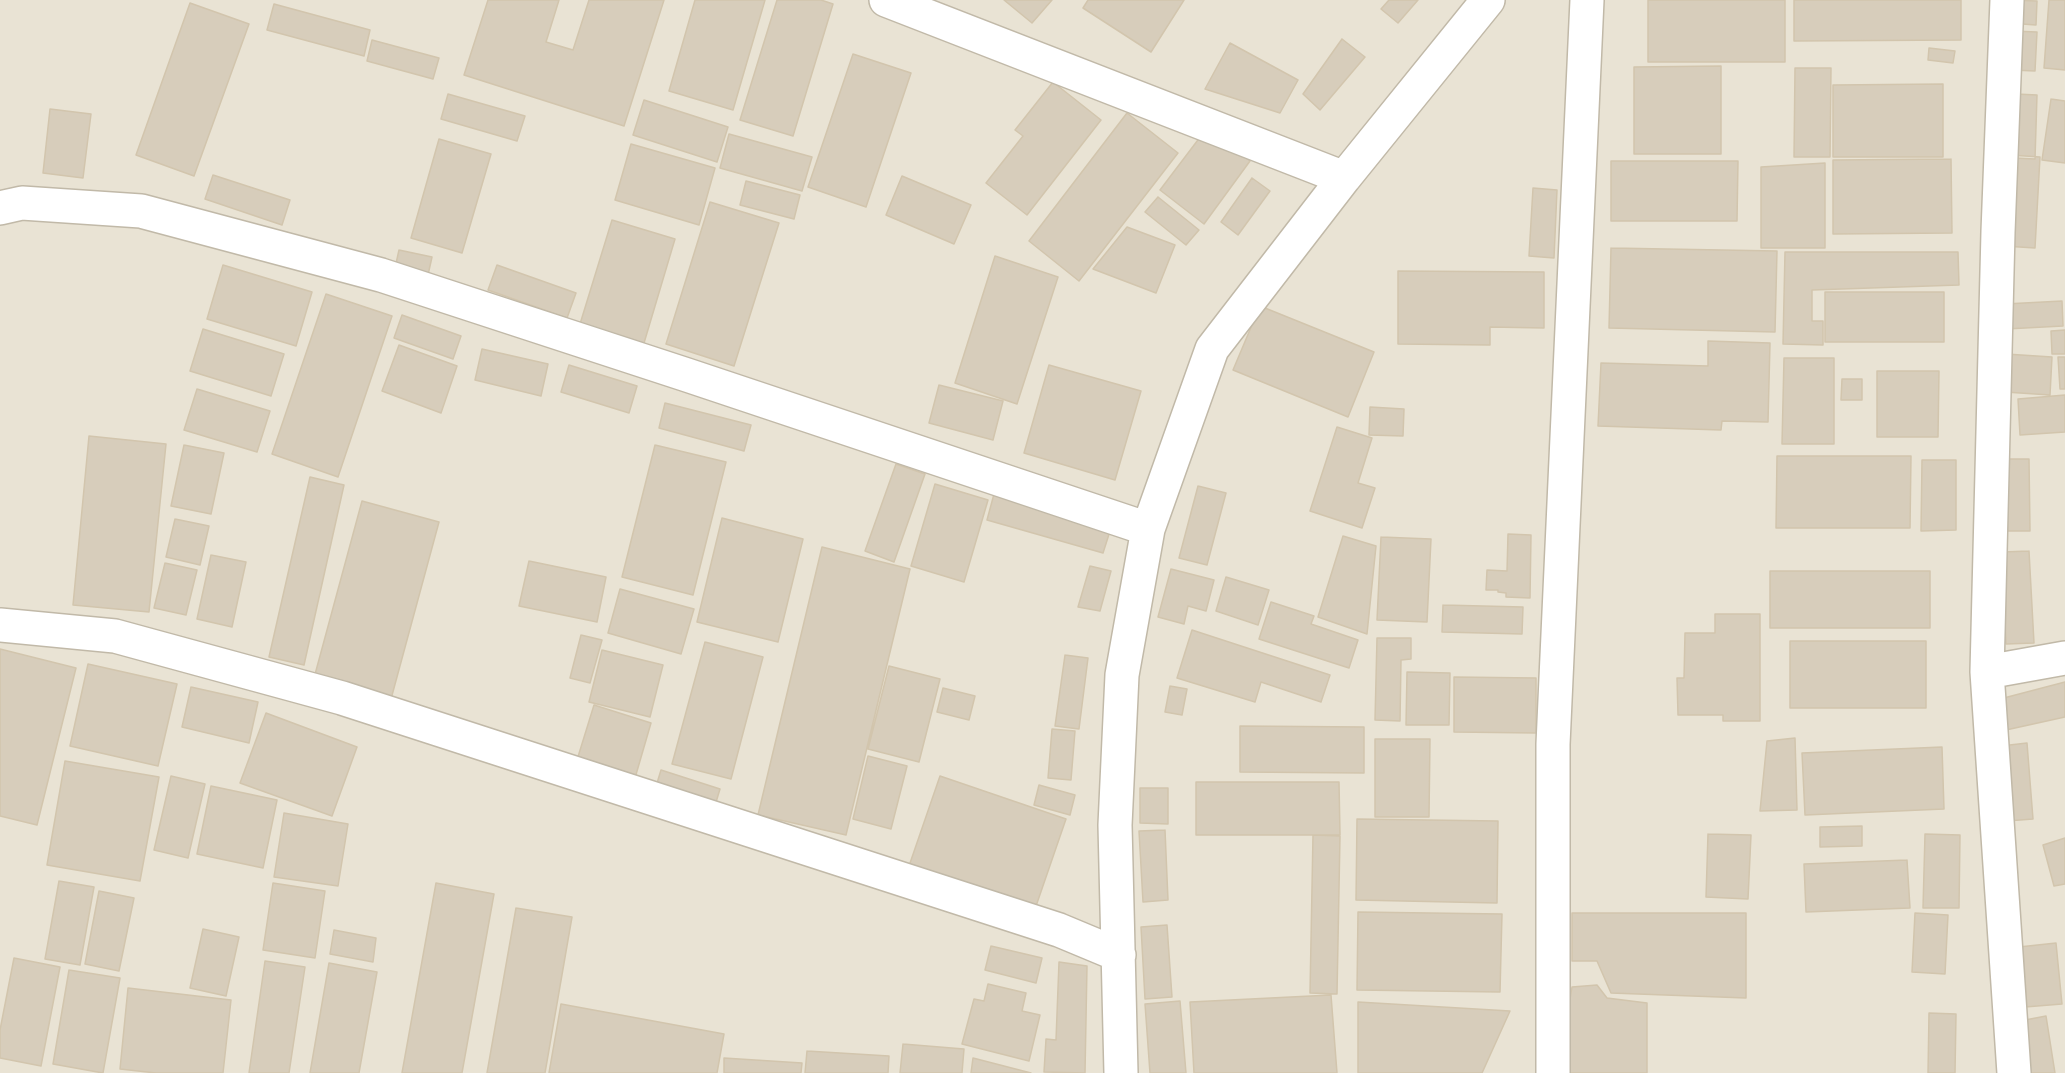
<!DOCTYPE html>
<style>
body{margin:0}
canvas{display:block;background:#f4f1e6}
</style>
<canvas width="2065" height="1073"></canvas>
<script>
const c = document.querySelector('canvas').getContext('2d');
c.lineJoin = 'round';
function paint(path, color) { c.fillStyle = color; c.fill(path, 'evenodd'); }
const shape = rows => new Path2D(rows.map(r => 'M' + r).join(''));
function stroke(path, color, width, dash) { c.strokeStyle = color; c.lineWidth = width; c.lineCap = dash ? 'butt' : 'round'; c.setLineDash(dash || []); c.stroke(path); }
const residential = shape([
 [0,0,2065,0,2065,1073,0,1073]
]);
const building = shape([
 [488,0,559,0,546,42,573,50,589,0,664,0,624,126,464,75,488,0],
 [695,0,765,0,733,110,669,91,695,0],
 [777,0,821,0,833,4,793,136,740,120,777,0],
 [1004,0,1052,0,1032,23,1004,0],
 [1088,0,1184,0,1151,52,1083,8,1088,0],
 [1389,0,1418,0,1398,23,1381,9,1389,0],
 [1648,0,1785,0,1785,62,1648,62,1648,0],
 [1794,0,1961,0,1961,40,1794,41,1794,0],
 [2009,0,2037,1,2036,25,2008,23,2009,0],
 [2049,0,2065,0,2065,70,2044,68,2049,0],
 [190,3,249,24,194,176,136,155,190,3],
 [274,4,370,30,364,56,267,30,274,4],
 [2013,31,2037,32,2035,71,2012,70,2013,31],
 [1342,39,1365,57,1320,110,1303,94,1342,39],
 [372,40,439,58,433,79,367,61,372,40],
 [1230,43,1298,80,1280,113,1205,89,1230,43],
 [1929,48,1955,51,1953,63,1928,60,1929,48],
 [853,54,911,73,866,207,808,187,853,54],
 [1721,66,1721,154,1634,154,1634,67,1721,66],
 [1795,68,1831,68,1830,157,1794,157,1795,68],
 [1053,82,1101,120,1027,215,986,183,1023,136,1015,130,1053,82],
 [1943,84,1943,157,1833,157,1833,85,1943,84],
 [448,94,525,116,517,141,441,119,448,94],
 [2016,94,2037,95,2035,159,2014,158,2016,94],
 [2051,99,2065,101,2065,163,2042,160,2051,99],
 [644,100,728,127,717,162,633,135,644,100],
 [50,109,91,114,83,178,43,173,50,109],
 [1127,113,1178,153,1079,281,1029,241,1127,113],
 [1207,128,1250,161,1204,224,1160,190,1207,128],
 [729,134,812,157,802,191,720,168,729,134],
 [439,139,491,154,462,253,411,238,439,139],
 [631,144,715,168,699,225,615,200,631,144],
 [2010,155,2040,157,2035,248,2004,246,2010,155],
 [1951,159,1952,233,1833,234,1833,160,1951,159],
 [1611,161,1738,161,1737,221,1611,221,1611,161],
 [1825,163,1825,248,1761,248,1761,167,1825,163],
 [213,175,290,200,282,225,205,199,213,175],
 [902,176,971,205,954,244,886,215,902,176],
 [1252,178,1270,191,1238,235,1221,222,1252,178],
 [746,181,800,195,794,219,740,205,746,181],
 [1533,188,1557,190,1554,258,1529,256,1533,188],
 [1158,197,1199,230,1186,245,1145,212,1158,197],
 [710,202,779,223,734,366,666,344,710,202],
 [612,220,675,239,644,343,580,324,612,220],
 [1127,227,1175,245,1156,293,1093,269,1127,227],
 [1611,248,1777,251,1775,332,1609,328,1611,248],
 [399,250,432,257,428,275,395,268,399,250],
 [1785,252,1958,252,1959,285,1812,290,1812,321,1823,321,1823,345,1783,344,1785,252],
 [995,256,1058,277,1017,404,955,383,995,256],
 [223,265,312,292,296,346,207,319,223,265],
 [497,265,576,293,567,318,488,290,497,265],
 [1398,271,1544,272,1544,328,1490,327,1490,345,1398,344,1398,271],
 [1825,292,1944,292,1944,342,1825,342,1825,292],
 [326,294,392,316,338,477,272,454,326,294],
 [2062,301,2063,326,2006,329,2005,304,2062,301],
 [1260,306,1374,352,1348,417,1233,370,1260,306],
 [402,315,461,336,453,359,394,338,402,315],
 [203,329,284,354,271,396,190,371,203,329],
 [2065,330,2065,354,2052,354,2051,331,2065,330],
 [1708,341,1770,343,1768,422,1722,421,1721,430,1598,426,1601,363,1708,366,1708,341],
 [399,345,457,366,441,413,382,391,399,345],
 [482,349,548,364,541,396,475,380,482,349],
 [2006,354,2052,357,2050,395,2005,392,2006,354],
 [2058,357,2065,357,2065,389,2060,389,2058,357],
 [1784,358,1834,358,1834,444,1782,444,1784,358],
 [569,365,637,386,629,413,561,392,569,365],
 [1049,365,1141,391,1115,480,1024,453,1049,365],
 [1877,371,1939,371,1938,437,1877,437,1877,371],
 [1842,379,1862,379,1862,400,1841,400,1842,379],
 [939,385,1003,401,993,440,929,423,939,385],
 [197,389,270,411,257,452,184,430,197,389],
 [2065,395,2065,432,2020,435,2018,399,2065,395],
 [665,403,751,425,744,451,659,428,665,403],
 [1370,407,1404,409,1403,436,1369,435,1370,407],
 [1337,427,1372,438,1358,483,1375,488,1362,528,1310,511,1337,427],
 [89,436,166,444,149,612,73,605,89,436],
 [184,445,224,453,211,514,171,506,184,445],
 [655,445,726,462,693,595,622,577,655,445],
 [1777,456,1911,456,1910,528,1776,528,1777,456],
 [1999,459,2029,459,2030,531,2000,531,1999,459],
 [1922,460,1956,460,1956,530,1921,531,1922,460],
 [896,464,925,474,894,562,865,551,896,464],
 [310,477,344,485,304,665,269,657,310,477],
 [935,484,988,500,964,582,911,566,935,484],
 [1198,486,1226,493,1207,565,1179,558,1198,486],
 [994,494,1111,528,1103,553,987,520,994,494],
 [362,501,439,522,391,699,314,678,362,501],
 [722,518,803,539,778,642,697,622,722,518],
 [175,519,209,526,200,565,166,557,175,519],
 [1508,534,1531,535,1530,598,1506,597,1506,593,1498,592,1498,590,1486,590,1487,570,1507,571,1508,534],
 [1343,536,1376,546,1367,634,1318,617,1343,536],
 [1381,537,1431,539,1427,622,1377,620,1381,537],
 [822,547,910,569,846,835,758,815,822,547],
 [2029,551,2034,643,2006,644,2002,552,2029,551],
 [211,555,246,562,232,627,197,619,211,555],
 [529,561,606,577,597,622,519,606,529,561],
 [165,563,197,570,186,615,154,608,165,563],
 [1090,566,1111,571,1100,611,1078,607,1090,566],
 [1171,569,1214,580,1206,611,1188,606,1184,624,1158,617,1171,569],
 [1770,571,1930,571,1930,628,1770,628,1770,571],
 [1226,577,1269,590,1258,625,1216,611,1226,577],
 [620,589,694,609,681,654,608,633,620,589],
 [1271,602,1314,616,1311,624,1358,640,1349,668,1259,639,1271,602],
 [1443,605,1523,607,1522,634,1442,632,1443,605],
 [1715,614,1760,614,1760,721,1723,721,1723,715,1678,715,1677,678,1684,678,1685,633,1715,633,1715,614],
 [1192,630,1330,675,1321,702,1261,682,1255,702,1177,678,1192,630],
 [581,635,602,640,590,683,570,678,581,635],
 [1377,638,1411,638,1411,659,1401,660,1400,721,1375,720,1377,638],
 [1790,641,1926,641,1926,708,1790,708,1790,641],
 [705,642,763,657,731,779,672,764,705,642],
 [0,649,76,668,37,825,0,816,0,649],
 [602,650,663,665,650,717,589,702,602,650],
 [1065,655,1088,658,1079,729,1055,726,1065,655],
 [88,664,177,684,158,766,70,746,88,664],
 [889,666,940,679,919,762,868,749,889,666],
 [1407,672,1450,673,1449,725,1406,725,1407,672],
 [1454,677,1536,678,1536,733,1454,732,1454,677],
 [2065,682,2065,717,2006,730,2000,699,2065,682],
 [1170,686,1187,689,1182,715,1165,712,1170,686],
 [191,687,258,702,249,743,182,727,191,687],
 [943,688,975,696,969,720,937,712,943,688],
 [594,705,651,723,635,778,577,760,594,705],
 [266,713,357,747,332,816,240,783,266,713],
 [1240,726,1364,727,1364,773,1240,772,1240,726],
 [1052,729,1075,731,1071,780,1048,778,1052,729],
 [1795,738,1797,810,1760,811,1767,741,1795,738],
 [1375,739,1430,739,1429,817,1375,817,1375,739],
 [2027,743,2033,819,2007,821,2001,746,2027,743],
 [1942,747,1944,809,1805,815,1802,753,1942,747],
 [868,756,907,766,891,829,853,819,868,756],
 [65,761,159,777,140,881,47,865,65,761],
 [661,770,720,789,713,812,654,793,661,770],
 [171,776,205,784,188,858,154,850,171,776],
 [940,776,1066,819,1035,909,909,866,940,776],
 [1196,782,1339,782,1340,835,1196,835,1196,782],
 [1039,785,1075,795,1070,815,1034,805,1039,785],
 [211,786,277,800,263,868,197,854,211,786],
 [1140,788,1168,788,1168,824,1140,823,1140,788],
 [284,813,348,824,338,886,274,877,284,813],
 [1357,819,1498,821,1497,903,1356,900,1357,819],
 [1862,826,1862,846,1820,847,1820,827,1862,826],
 [1165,830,1168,900,1143,902,1139,831,1165,830],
 [1708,834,1751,835,1748,899,1706,897,1708,834],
 [1925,834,1960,835,1959,908,1923,908,1925,834],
 [1313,835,1340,836,1337,994,1310,993,1313,835],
 [2065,838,2065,884,2054,886,2043,845,2065,838],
 [1907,860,1910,908,1806,912,1804,864,1907,860],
 [59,881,94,887,80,965,45,959,59,881],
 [273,883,325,891,315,958,263,950,273,883],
 [436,883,494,894,462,1073,402,1073,436,883],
 [99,891,134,898,119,971,85,964,99,891],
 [516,908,572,917,545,1073,487,1073,516,908],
 [1358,912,1502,914,1500,992,1357,990,1358,912],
 [1572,913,1746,913,1746,998,1611,993,1597,961,1572,961,1572,913],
 [1915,913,1948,915,1945,974,1912,972,1915,913],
 [1167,925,1172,997,1145,999,1141,927,1167,925],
 [203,929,239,937,226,996,190,988,203,929],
 [334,930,376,938,373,962,330,954,334,930],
 [2056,943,2062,1004,2025,1007,2019,947,2056,943],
 [991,946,1042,958,1036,983,985,970,991,946],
 [14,958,60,967,41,1066,0,1058,0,1030,14,958],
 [265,961,305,967,289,1073,249,1073,265,961],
 [1059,962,1087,966,1085,1073,1044,1072,1046,1039,1056,1040,1059,962],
 [329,963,377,972,359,1073,310,1073,329,963],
 [69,970,120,978,103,1073,53,1064,69,970],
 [988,984,1026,993,1022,1011,1040,1015,1029,1061,962,1044,974,999,984,1001,988,984],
 [1597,985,1607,998,1647,1003,1647,1073,1558,1073,1572,987,1597,985],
 [128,988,231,1000,223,1073,156,1073,120,1069,128,988],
 [1331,995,1337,1073,1194,1073,1190,1002,1331,995],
 [1180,1001,1186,1073,1150,1073,1145,1004,1180,1001],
 [1358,1002,1510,1011,1482,1073,1358,1073,1358,1002],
 [561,1004,724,1034,717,1073,549,1073,561,1004],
 [1929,1013,1956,1014,1955,1073,1928,1073,1929,1013],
 [2046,1016,2055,1073,2028,1073,2020,1021,2046,1016],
 [903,1044,964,1049,962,1073,900,1073,903,1044],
 [807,1051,889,1056,888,1073,805,1073,807,1051],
 [724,1058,802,1063,801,1073,724,1073,724,1058],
 [973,1058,1031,1073,971,1073,973,1058]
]);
const minor = shape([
 [886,0,1344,178],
 [2007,0,1998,232,1987,672,2014,1073],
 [0,208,22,203,141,211,381,275,687,375,1148,529],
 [0,625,115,636,342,698,1059,930,1119,955],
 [1987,672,2065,658],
 [1121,1073,1115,825,1122,675,1148,529,1212,349,1344,178,1488,0],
 [1553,1073,1553,744,1587,0]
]);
paint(residential, '#e9e3d4');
paint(building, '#d7cdbb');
stroke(building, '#d2c5ad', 1.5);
stroke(minor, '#c1b9a8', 36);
stroke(minor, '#fff', 33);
</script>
